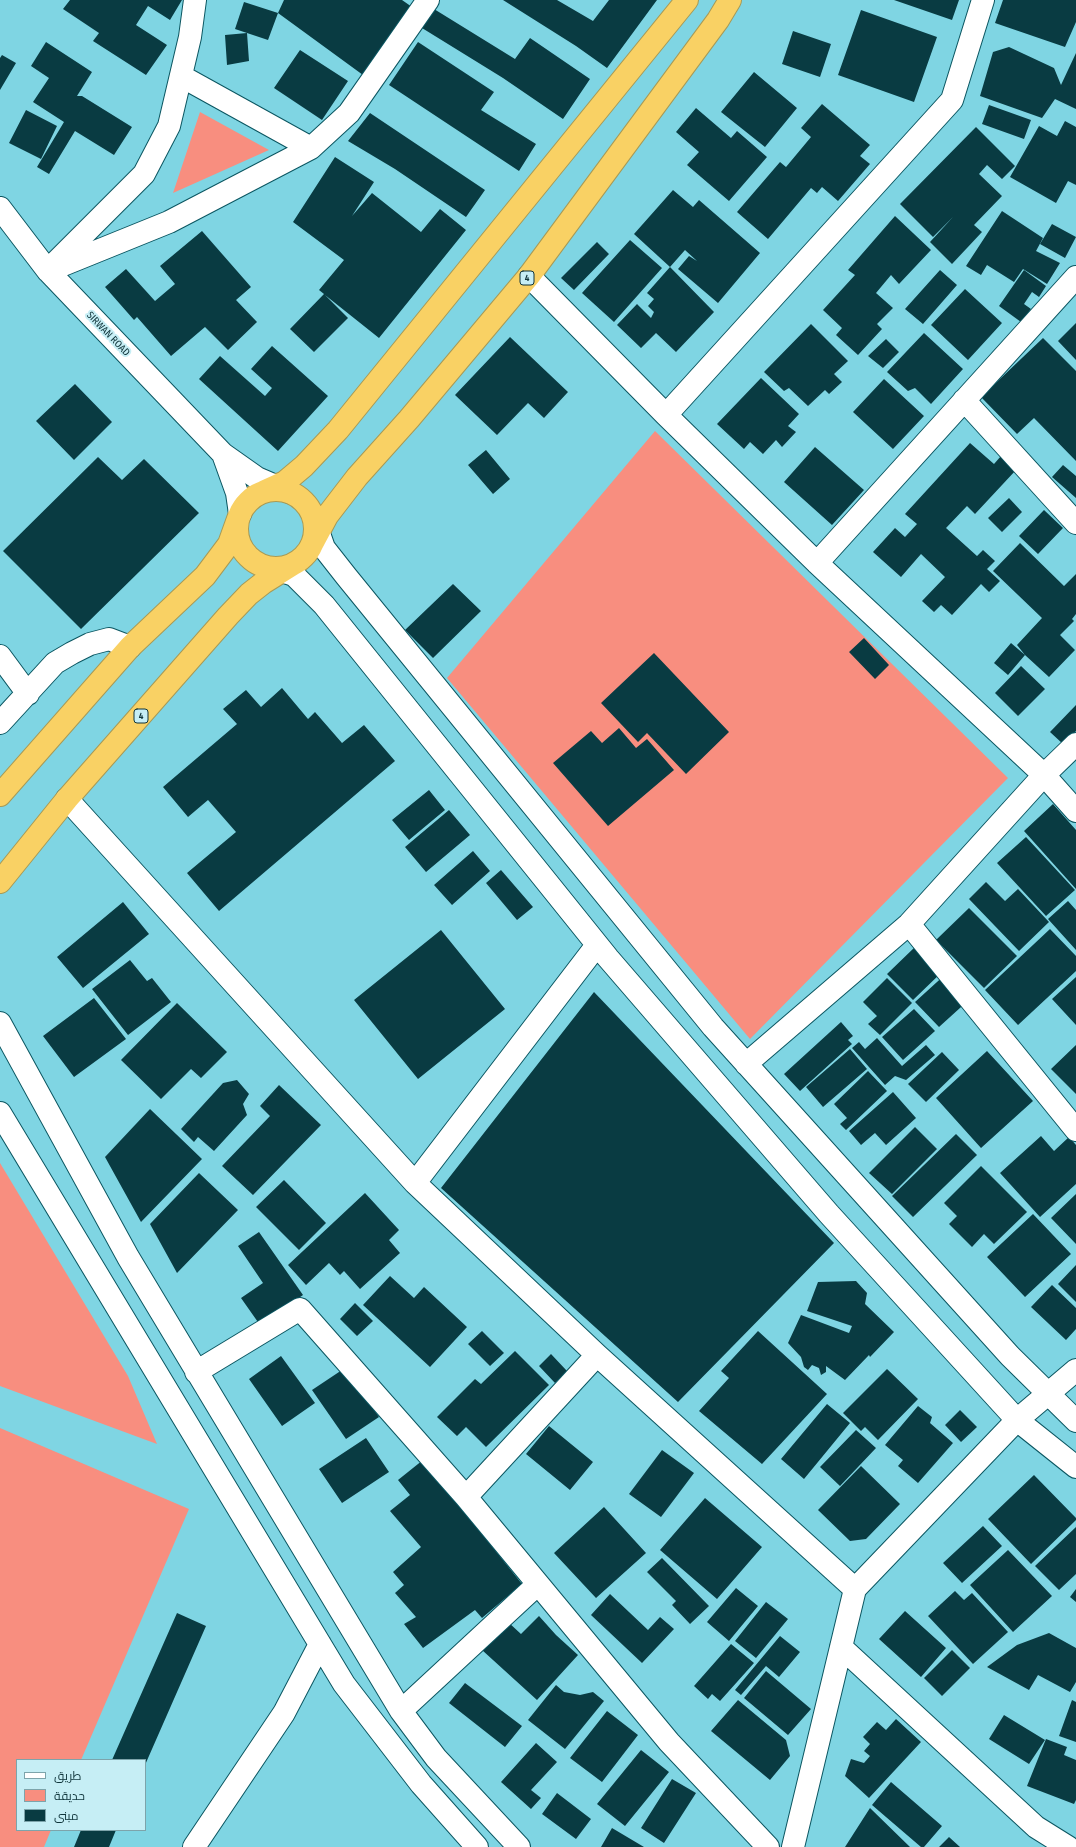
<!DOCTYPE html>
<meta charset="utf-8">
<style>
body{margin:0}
#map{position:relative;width:1076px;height:1847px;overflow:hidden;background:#7fd5e3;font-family:"Fira Sans Condensed",Cairo,sans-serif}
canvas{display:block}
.legend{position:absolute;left:16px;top:1759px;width:130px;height:72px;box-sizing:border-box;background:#c6eef5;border:1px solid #7da4ab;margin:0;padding:5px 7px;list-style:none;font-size:12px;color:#10353b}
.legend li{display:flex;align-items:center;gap:8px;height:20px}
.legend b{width:20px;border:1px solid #7da4ab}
</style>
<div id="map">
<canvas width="1076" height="1847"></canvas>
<ul class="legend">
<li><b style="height:5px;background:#fff"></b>طريق</li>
<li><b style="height:11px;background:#f88e7f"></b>حديقة</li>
<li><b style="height:11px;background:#093b42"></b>مبنى</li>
</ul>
</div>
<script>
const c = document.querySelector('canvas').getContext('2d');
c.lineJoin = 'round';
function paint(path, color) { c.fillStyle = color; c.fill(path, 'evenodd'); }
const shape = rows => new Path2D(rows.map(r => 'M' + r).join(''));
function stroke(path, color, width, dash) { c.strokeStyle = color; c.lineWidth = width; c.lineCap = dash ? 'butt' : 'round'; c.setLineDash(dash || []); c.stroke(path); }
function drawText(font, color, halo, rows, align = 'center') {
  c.font = font + ' "Fira Sans Condensed",sans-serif'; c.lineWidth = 4; c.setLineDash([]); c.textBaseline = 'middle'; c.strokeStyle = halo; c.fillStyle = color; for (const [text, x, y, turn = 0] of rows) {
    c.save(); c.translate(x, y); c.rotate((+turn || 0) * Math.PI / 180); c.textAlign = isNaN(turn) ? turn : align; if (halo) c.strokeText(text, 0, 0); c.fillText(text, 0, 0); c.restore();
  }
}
const green = shape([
 [200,112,269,150,173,193],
 [655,431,1008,778,750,1039,447,678],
 [0,1163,128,1376,157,1444,0,1386],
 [0,1428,189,1509,81,1760,17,1760,17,1830,51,1830,44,1847,0,1847]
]);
const building = shape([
 [70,0,182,0,170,20,148,6,136,25,167,45,146,75,93,41,99,33,63,9],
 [284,0,402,0,412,7,363,75,278,13],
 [503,0,557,0,593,21,609,0,657,0,607,68,576,46],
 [894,0,959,0,952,20],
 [1003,0,1076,0,1076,22,1065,47,995,23],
 [244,2,278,13,268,40,247,33,249,61,227,65,225,35,247,33,235,29],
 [434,9,515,59,530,38,590,79,563,119,503,78,422,28],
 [861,10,937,37,914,102,838,75],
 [793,31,831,44,820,77,782,64],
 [46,42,92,72,77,96,82,96,132,127,114,155,75,131,49,174,37,167,64,122,33,102,49,78,31,66],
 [418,42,494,92,481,110,536,144,519,171,389,85],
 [1009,47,1054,68,1061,85,1076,53,1076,109,1055,99,1042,118,980,96,993,52],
 [300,50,348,81,322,120,274,88],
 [2,55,16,63,0,90,0,58],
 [754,72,797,108,765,147,721,112],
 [822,104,870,145,860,156,870,164,838,201,822,187,817,193,811,188,768,239,737,212,780,162,786,167,811,137,801,128],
 [989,105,1031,120,1024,139,982,124],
 [696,108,731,138,737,131,767,157,729,201,687,165,699,152,676,132],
 [26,110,57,126,41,159,9,143],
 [370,113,485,190,466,217,395,169,348,141],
 [1065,121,1076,127,1076,185,1068,181,1056,203,1010,177,1039,126,1057,136],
 [976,127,1015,166,1002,179,987,165,979,174,1002,196,974,225,982,232,952,264,930,242,953,217,933,237,900,204],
 [335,157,374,182,352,216,372,193,421,232,440,209,466,230,379,338,325,295,348,318,314,352,290,329,324,294,319,290,344,260,293,222],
 [673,190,693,207,699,200,760,253,718,303,678,269,689,256,697,261,685,250,670,267,634,234],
 [1002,211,1043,238,1036,251,1060,263,1047,284,1023,269,1014,282,987,265,981,275,966,266],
 [895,216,931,250,899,284,891,275,876,293,893,308,877,324,882,329,858,355,836,335,842,328,823,310,855,275,848,270],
 [1052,224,1076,237,1065,258,1040,244],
 [202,231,251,287,236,300,257,322,228,350,205,327,171,356,137,317,134,320,105,287,126,269,155,301,175,284,160,266],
 [630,240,662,268,614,322,582,293],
 [597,242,609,254,574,290,561,278],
 [670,267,714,312,676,352,656,333,641,348,617,325,637,304,651,318,654,312,648,306,654,299,647,293],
 [940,270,957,285,923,324,905,309],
 [1024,270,1046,286,1039,297,1032,292,1024,304,1031,309,1021,322,999,306],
 [965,289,1002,323,968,360,931,325],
 [1076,323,1076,360,1058,341],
 [811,324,848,361,834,374,842,382,829,394,825,390,808,406,789,388,784,391,764,372],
 [924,333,963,369,931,404,915,388,908,391,887,372],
 [510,337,568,392,544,418,528,403,497,435,455,395],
 [1043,338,1076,371,1076,461,1034,418,1017,434,981,397],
 [886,339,899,352,883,368,868,356],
 [272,346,328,396,278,451,199,379,220,356,265,396,272,388,251,369],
 [761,378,799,414,788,426,796,432,782,447,776,440,763,454,750,442,744,449,717,424],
 [884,379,924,416,893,449,853,412],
 [75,384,112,422,74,460,36,421],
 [970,443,994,464,1001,456,1016,470,975,514,967,506,946,528,977,556,983,550,995,561,987,569,1000,581,989,592,981,584,952,615,941,605,934,612,922,601,945,577,921,554,901,577,873,552,895,528,905,537,917,524,905,514],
 [815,447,864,490,832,525,784,482],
 [486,450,510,479,493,494,468,465],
 [98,457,122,480,144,459,199,513,81,629,3,551],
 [1063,465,1076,476,1076,498,1052,477],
 [1009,498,1022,512,1002,532,988,518],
 [1044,510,1063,528,1038,554,1019,536],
 [1020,543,1064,586,1076,574,1076,614,1072,619,1074,621,1060,635,1075,650,1049,677,1025,655,1017,645,1042,618,993,571],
 [453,584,481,611,433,658,405,630],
 [864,638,889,665,875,679,849,652],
 [1011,643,1025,655,1008,675,994,663],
 [654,653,729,732,686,774,647,733,638,742,601,703],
 [1021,666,1045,689,1018,716,995,693],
 [282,688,308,719,315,712,342,743,364,725,395,761,219,911,187,873,236,832,208,800,188,817,163,787,237,724,223,709,246,690,261,707],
 [1076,705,1076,731,1063,744,1050,732],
 [619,728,636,748,647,739,674,770,608,826,553,763,591,731,602,743],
 [429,790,445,810,409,840,392,820],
 [1053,804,1076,830,1076,889,1024,831],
 [449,810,470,835,426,872,405,847],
 [1026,837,1075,890,1046,916,997,863],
 [473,851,490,871,452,905,434,885],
 [501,870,533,907,517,920,486,883],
 [986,882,1005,901,1018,889,1049,922,1019,951,969,899],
 [1068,901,1076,910,1076,950,1048,919],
 [123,902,149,934,83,988,57,957],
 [969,908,1017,956,984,988,936,940],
 [1050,929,1076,956,1076,971,1018,1025,985,990],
 [441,930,505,1009,418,1079,354,1000],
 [916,946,942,972,913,1000,887,974],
 [130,960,147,981,152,978,171,1002,128,1035,92,989],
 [948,972,971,998,939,1027,915,1002],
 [1076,977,1076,1025,1052,999],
 [887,978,912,1003,880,1035,868,1024,877,1016,863,1002],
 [594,992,834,1243,678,1402,441,1188],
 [94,998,126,1039,74,1077,43,1036],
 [177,1003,227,1052,201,1078,191,1069,161,1099,121,1060],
 [914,1009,935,1031,903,1060,882,1037],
 [841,1022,853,1036,848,1040,852,1044,800,1091,784,1074],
 [877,1038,902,1066,926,1045,935,1055,906,1080,895,1076,885,1085,852,1048,859,1042,865,1049],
 [1076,1045,1076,1094,1051,1069],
 [850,1049,867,1069,823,1107,806,1087],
 [987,1051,1033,1101,981,1148,936,1098],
 [942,1052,959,1070,926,1102,908,1084],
 [868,1071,887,1091,846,1130,840,1124,847,1118,834,1104],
 [237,1080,249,1094,243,1104,247,1115,214,1151,198,1137,194,1142,181,1129,223,1083],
 [279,1085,321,1125,253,1195,222,1166,270,1116,260,1106],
 [893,1092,916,1118,886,1145,875,1133,861,1145,849,1131],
 [150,1109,202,1159,141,1222,105,1157],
 [915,1127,937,1149,892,1194,869,1173],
 [956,1134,977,1155,913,1217,892,1196],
 [1041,1136,1054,1151,1069,1137,1076,1145,1076,1184,1040,1217,1000,1173],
 [981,1166,1027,1212,994,1244,984,1234,972,1247,949,1224,957,1216,944,1203],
 [199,1173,238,1210,177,1273,150,1224],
 [284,1180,326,1223,299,1250,256,1207],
 [365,1193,399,1230,389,1240,400,1253,360,1289,344,1271,340,1275,329,1263,306,1285,288,1265],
 [1076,1194,1076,1244,1051,1218],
 [1033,1214,1071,1254,1025,1297,987,1257],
 [259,1232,303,1295,260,1325,241,1298,263,1283,238,1246],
 [1076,1265,1076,1302,1058,1284],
 [390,1276,414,1298,424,1287,467,1327,430,1367,363,1305],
 [856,1281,867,1293,865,1304,894,1332,870,1357,869,1355,845,1380,826,1366,826,1372,821,1375,819,1368,812,1365,808,1370,804,1367,801,1357,788,1343,801,1315,849,1333,852,1326,807,1311,818,1282],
 [1052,1285,1076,1308,1076,1329,1066,1340,1031,1307],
 [355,1303,373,1321,357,1336,340,1319],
 [482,1331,504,1353,490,1366,468,1344],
 [758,1331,827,1394,762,1464,699,1411,729,1378,721,1371],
 [515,1351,549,1385,486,1447,466,1427,457,1436,437,1417,475,1379,481,1384],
 [551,1354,567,1371,555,1383,539,1366],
 [281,1356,315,1403,282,1426,249,1379],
 [345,1368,379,1417,346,1439,312,1390],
 [887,1369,918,1399,878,1440,865,1427,861,1431,843,1413],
 [827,1404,850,1423,804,1479,781,1459],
 [918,1406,932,1417,930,1423,953,1443,918,1483,898,1466,903,1460,885,1445],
 [960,1410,977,1427,961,1442,945,1425],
 [549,1426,593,1462,570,1490,526,1454],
 [856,1430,876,1448,840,1486,820,1467],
 [366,1438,389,1472,342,1503,319,1469],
 [662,1450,694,1473,661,1517,629,1494],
 [423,1460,522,1584,482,1618,475,1610,423,1648,404,1624,416,1617,395,1593,404,1585,393,1572,421,1547,390,1511,410,1495,398,1480],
 [861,1466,900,1504,866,1539,850,1541,818,1510],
 [1034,1475,1076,1518,1076,1520,1031,1564,988,1519],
 [705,1498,762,1547,717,1599,660,1550],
 [604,1507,646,1553,596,1598,554,1553],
 [983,1526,1002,1546,962,1583,943,1563],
 [1076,1527,1076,1574,1059,1590,1035,1566],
 [1008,1550,1052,1596,1013,1632,970,1585],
 [662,1558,709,1606,690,1624,672,1605,676,1601,647,1572],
 [736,1588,758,1606,729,1641,707,1622],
 [1076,1589,1076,1602,1070,1597],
 [955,1591,964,1600,972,1593,1008,1632,973,1664,928,1616],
 [610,1594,648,1630,660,1617,674,1629,642,1663,591,1615],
 [766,1602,788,1619,756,1658,735,1641],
 [905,1611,946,1648,921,1677,879,1639],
 [177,1613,206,1626,145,1765,145,1760,112,1760],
 [539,1616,556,1635,578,1655,537,1700,482,1650,508,1622,521,1634],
 [1049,1633,1076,1648,1076,1682,1070,1692,1038,1675,1029,1690,987,1667,1017,1645],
 [780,1636,800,1652,779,1677,766,1666,741,1695,735,1690],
 [731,1644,754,1663,720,1701,712,1694,708,1699,694,1686],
 [952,1650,970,1668,942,1696,924,1678],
 [766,1671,811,1709,788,1735,744,1698],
 [465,1683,522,1726,505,1747,449,1703],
 [556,1685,564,1692,580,1695,593,1692,604,1701,565,1749,528,1720],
 [738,1700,786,1740,790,1756,770,1780,711,1731],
 [1072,1700,1076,1702,1076,1742,1059,1736],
 [607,1711,638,1735,602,1782,570,1758],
 [1004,1715,1045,1740,1029,1764,989,1739],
 [896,1719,921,1742,869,1798,845,1776,851,1759,864,1763,870,1756,864,1751,870,1744,863,1737,877,1722,886,1730],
 [1046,1739,1067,1747,1064,1755,1076,1760,1076,1800,1074,1804,1027,1786],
 [536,1743,557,1762,531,1790,541,1798,531,1809,501,1782],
 [641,1750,669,1772,625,1826,597,1804],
 [672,1779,696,1793,664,1843,641,1828],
 [891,1782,942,1826,924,1847,921,1847,872,1805],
 [557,1793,591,1819,576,1839,542,1814],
 [870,1808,910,1847,845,1847],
 [612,1828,644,1847,601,1847],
 [81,1830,116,1830,109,1847,74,1847],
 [949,1837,960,1847,939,1847]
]);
const minor = shape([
 [181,76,311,148],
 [0,208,48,271,223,454,257,478,292,493],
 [54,264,144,174,169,126,190,37,195,0],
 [48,271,169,222,311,148,349,113,428,0],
 [529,276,666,415,817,563,1044,775,1076,811],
 [964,400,1076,523],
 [666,415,952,100,983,0],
 [223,454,237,493,240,514],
 [315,522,324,548,346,576,713,1027,1010,1356,1076,1421],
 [817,563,1076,277],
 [273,568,294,575,324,605,608,958,829,1214,1017,1420,1076,1467],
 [0,656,28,694],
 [0,723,55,663,72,653,90,644,109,639,130,647],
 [67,799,415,1183,597,1355,855,1589],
 [909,924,1076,1130],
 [0,1023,128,1257,401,1711,436,1758,519,1847],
 [746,1064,909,924,1044,775,1076,744],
 [0,1113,344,1684,421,1784,477,1847],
 [415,1183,597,945],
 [196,1372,300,1309,466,1497,669,1742,768,1847],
 [466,1497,597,1355],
 [841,1647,1036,1827,1068,1847],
 [401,1711,538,1584],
 [194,1847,284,1713,320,1644],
 [793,1847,855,1589,1017,1420,1076,1370]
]);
const highway = shape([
 '237 529a39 39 0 1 1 78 0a39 39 0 1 1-78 0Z',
 [265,491,285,482,304,466,338,430,687,0],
 [311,546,327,516,357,477,409,419,529,276,718,20,730,0],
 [0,795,130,647,205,576,229,544,238,519],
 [0,882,67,799,228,616,249,594,263,583,295,563]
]);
const shields = [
 [527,278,14],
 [141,716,14]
];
const shieldNames = [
 ["4",527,278],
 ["4",141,716]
];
const streetNames = [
 ["SIRWAN ROAD",108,334,46]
];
paint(green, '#f88e7f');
paint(building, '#093b42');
stroke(minor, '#0b5661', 24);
stroke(highway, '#a79a56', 24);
stroke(minor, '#fff', 22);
stroke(highway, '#f9d164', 22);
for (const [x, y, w] of shields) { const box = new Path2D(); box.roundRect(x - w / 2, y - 7, w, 14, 3); c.fillStyle = '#c6eef5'; c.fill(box); stroke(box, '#10353b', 1); }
drawText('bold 9px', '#10353b', null, shieldNames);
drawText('10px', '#10353b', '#c6eef5', streetNames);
</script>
